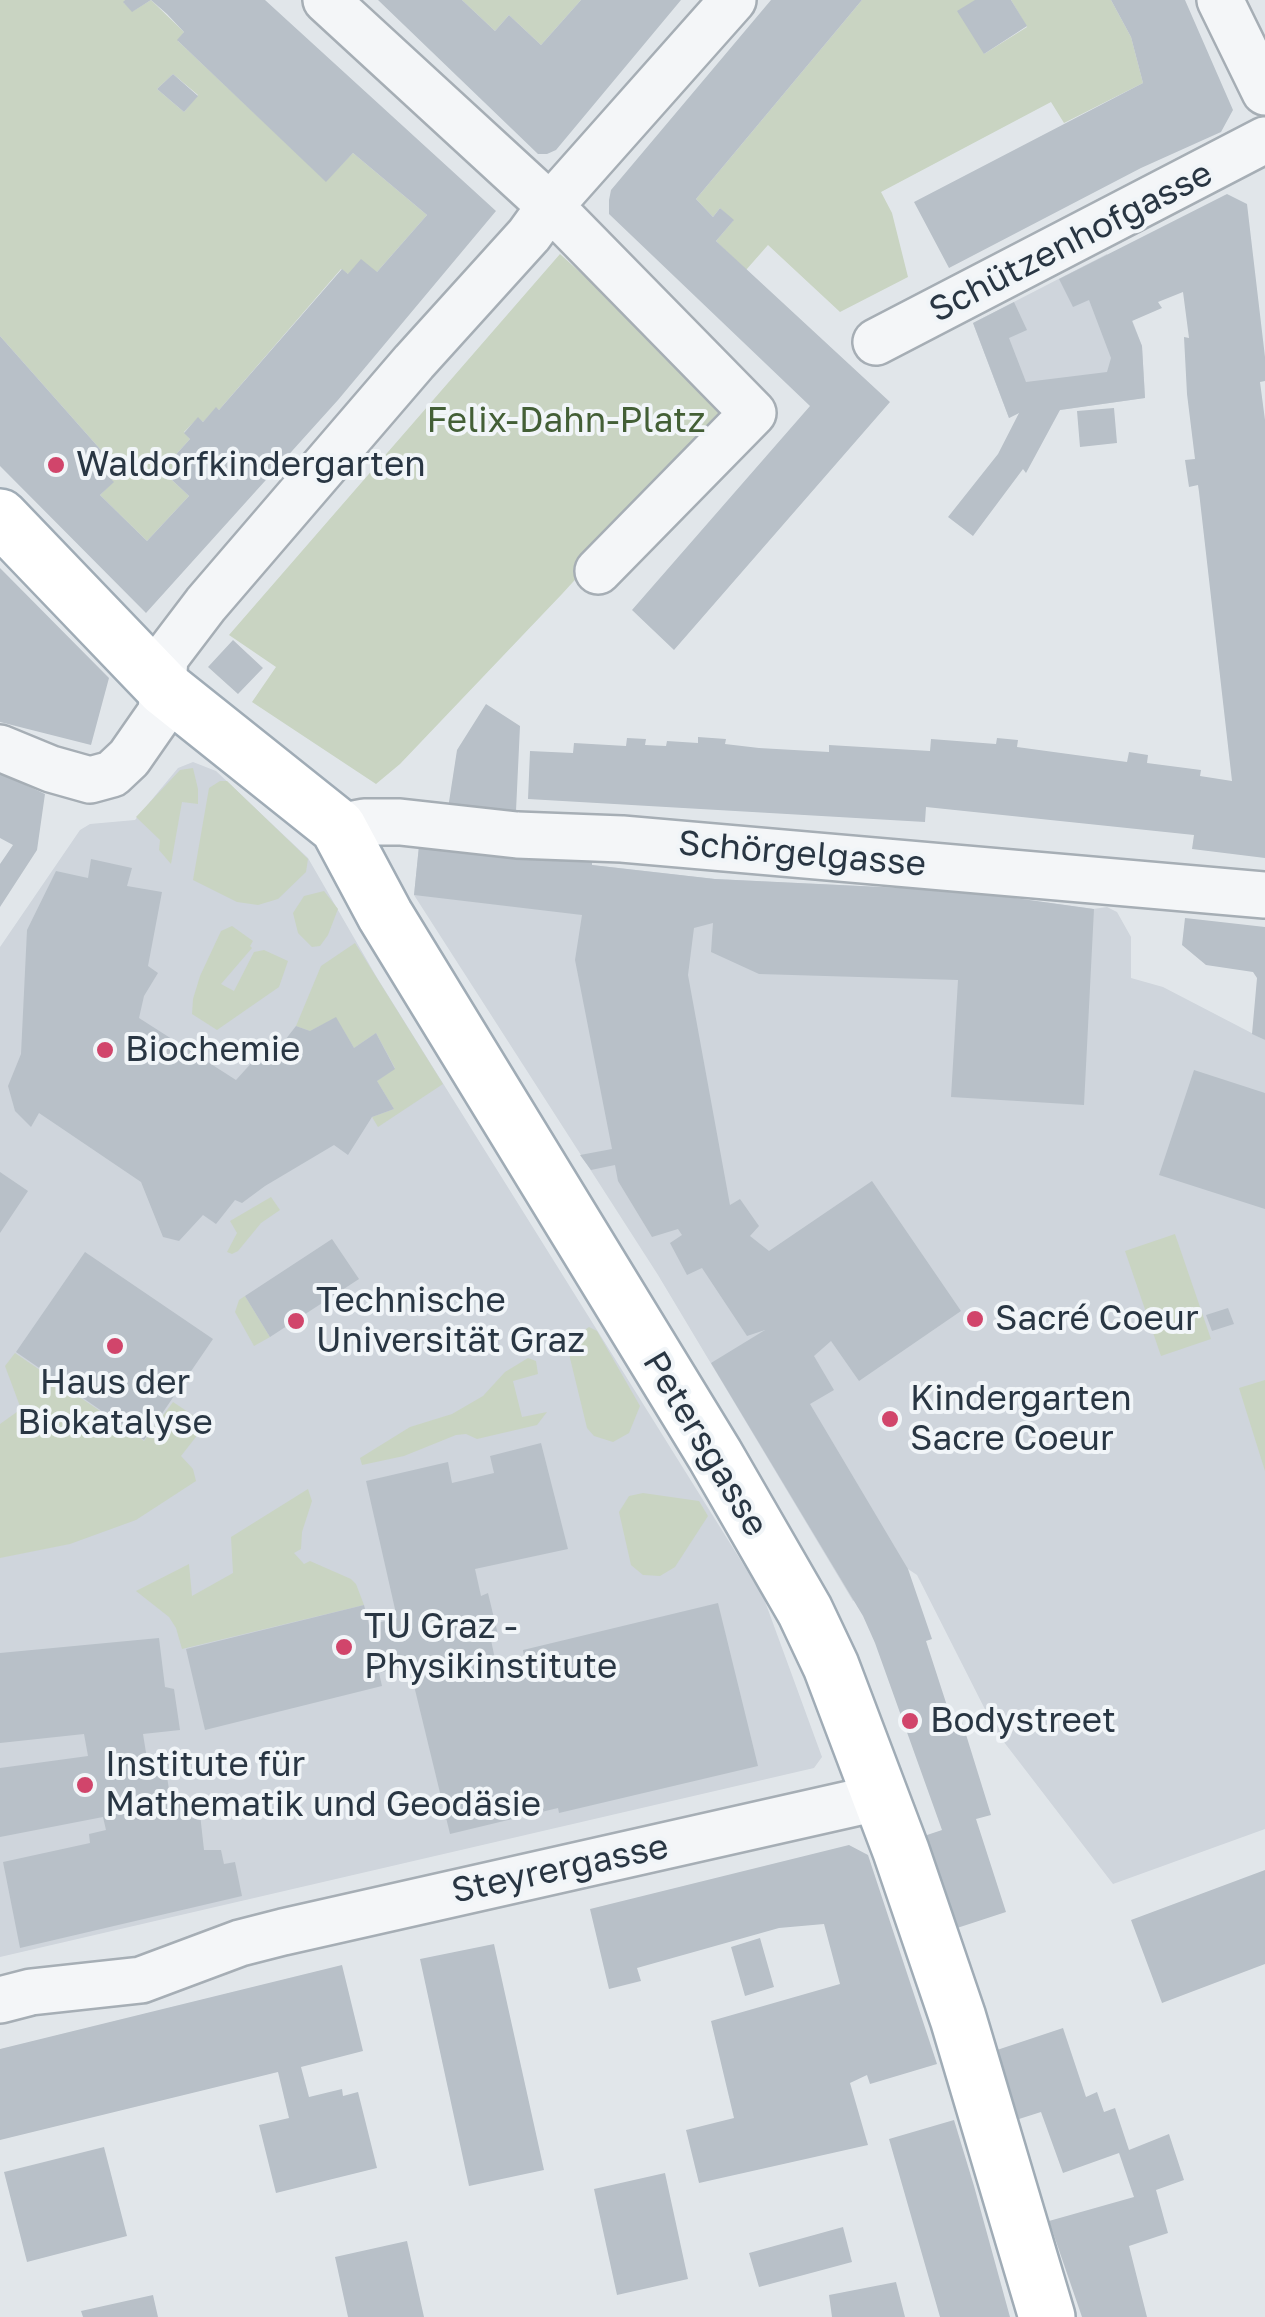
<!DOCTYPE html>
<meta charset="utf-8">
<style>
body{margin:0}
canvas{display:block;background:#e1e6ea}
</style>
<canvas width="1265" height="2317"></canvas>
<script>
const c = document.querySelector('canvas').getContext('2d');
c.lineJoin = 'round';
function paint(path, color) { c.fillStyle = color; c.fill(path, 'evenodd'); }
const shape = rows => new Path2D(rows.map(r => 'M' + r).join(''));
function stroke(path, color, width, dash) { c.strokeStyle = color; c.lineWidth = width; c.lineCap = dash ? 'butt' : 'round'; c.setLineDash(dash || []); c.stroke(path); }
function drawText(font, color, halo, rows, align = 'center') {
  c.font = font + ' "Golos Text",sans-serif'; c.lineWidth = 8; c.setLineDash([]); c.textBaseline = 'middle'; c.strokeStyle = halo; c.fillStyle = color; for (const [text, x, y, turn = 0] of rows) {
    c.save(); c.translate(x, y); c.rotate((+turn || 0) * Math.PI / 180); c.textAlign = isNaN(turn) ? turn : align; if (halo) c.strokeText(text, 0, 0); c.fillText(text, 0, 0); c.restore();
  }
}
const built = shape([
 [1107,254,1142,346,1145,398,1060,410,1056,414,1019,413,1009,418,973,323],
 [193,762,216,771,308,858,376,976,763,1596,822,1757,814,1768,0,1957,0,947,80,830,90,824,135,820,178,768],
 [420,836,592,865,715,879,964,891,1093,909,1107,907,1117,912,1131,937,1131,978,1163,987,1265,1040,1265,1829,1113,1884,997,1733,917,1575,908,1569,853,1601,658,1275,414,895]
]);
const green = shape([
 [0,0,125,0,124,3,133,11,151,0,184,32,178,41,326,181,353,153,427,215,377,272,348,274,341,269,219,410,216,408,203,422,198,418,184,432,190,439,171,460,182,470,172,480,189,496,147,541,100,495,113,482,100,467,108,458,0,336],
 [173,74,198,95,184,112,157,89],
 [462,0,581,0,541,45,509,15,495,31],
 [862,0,975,0,984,54,1027,27,1011,0,1111,0,1131,37,1143,83,1064,123,1051,102,881,192,892,213,908,277,840,312,768,245,746,270,716,241,733,221,720,208,713,217,696,199],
 [560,254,731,409,562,594,400,764,376,784,252,702,276,667,229,635],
 [193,768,198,789,198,804,182,802,171,864,159,850,160,840,136,817,180,770],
 [220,781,227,781,308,859,306,872,278,899,258,905,237,902,193,880,209,788],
 [324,891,338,909,328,935,320,946,312,947,298,933,293,913,304,896],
 [232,926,253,941,250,946,252,948,221,984,234,991,254,952,264,950,288,961,279,987,217,1030,192,1014,193,999,200,976,221,931],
 [355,943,443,1084,378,1127,372,1117,394,1109,377,1081,395,1068,376,1033,354,1048,336,1018,310,1031,296,1026,321,966],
 [271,1197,280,1210,261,1223,238,1251,232,1254,227,1252,237,1233,230,1221],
 [1175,1234,1211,1339,1161,1356,1125,1251],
 [245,1296,270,1337,254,1346,235,1312,239,1300],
 [589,1327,597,1331,640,1406,629,1433,613,1442,594,1436,587,1428,569,1354,572,1339],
 [15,1353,144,1441,173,1402,206,1424,181,1456,193,1469,196,1481,136,1520,70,1544,0,1558,0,1424,21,1409,5,1366],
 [528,1358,536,1361,538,1374,513,1381,522,1417,547,1412,537,1425,477,1439,466,1434,456,1435,404,1456,362,1465,360,1458,410,1427,452,1414,483,1396,505,1372],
 [1265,1380,1265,1471,1239,1388],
 [308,1489,312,1501,302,1532,301,1549,294,1553,304,1564,310,1561,351,1579,356,1584,364,1605,182,1649,176,1628,169,1617,136,1591,189,1564,192,1596,233,1573,231,1537],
 [643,1493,699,1501,708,1516,675,1567,660,1576,643,1575,631,1565,619,1512,629,1496]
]);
const building = shape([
 [125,0,265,0,496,211,338,400,146,613,0,466,0,336,108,458,99,467,114,482,100,495,147,541,189,496,172,480,182,470,171,460,190,439,184,433,198,417,203,422,216,407,219,410,342,269,348,274,361,259,377,272,427,215,353,153,326,182,177,40,184,32,167,14,151,0,132,12,123,2],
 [378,0,462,0,495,31,509,15,541,45,581,0,681,0,556,150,547,154,538,154],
 [771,0,862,0,696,199,713,217,720,208,734,220,716,241,890,402,674,650,632,610,810,406,609,214,609,200,611,190],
 [975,0,1011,0,1027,26,984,54,957,11],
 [1111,0,1185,0,1233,110,1221,132,1141,168,949,268,914,202,1143,83,1131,37],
 [173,74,198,96,184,112,157,89],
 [1227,194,1247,204,1265,357,1265,381,1260,382,1265,420,1265,858,1192,849,1194,835,926,807,925,822,528,799,530,751,573,753,574,743,626,746,627,738,646,739,645,745,666,746,667,741,698,743,698,737,726,739,725,744,759,748,829,752,829,745,930,751,931,739,996,744,997,738,1018,740,1017,747,1127,762,1129,752,1148,755,1147,763,1201,770,1200,776,1232,781,1199,492,1198,485,1189,487,1185,460,1195,459,1187,394,1184,337,1189,338,1183,292,1158,302,1162,308,1132,321,1142,346,1145,398,1060,410,1026,473,1023,469,973,536,948,517,998,454,1019,413,1009,418,973,323,1014,302,1027,330,1009,338,1026,382,1107,372,1111,358,1089,300,1073,307,1059,279],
 [1114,408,1117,443,1080,447,1077,411],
 [0,568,109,678,91,745,0,722],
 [233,640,263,668,238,694,208,667],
 [486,704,520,726,516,811,509,821,447,815,457,750],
 [0,773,45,794,37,850,0,907,0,864,13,845,0,838],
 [420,836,592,856,592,865,715,879,964,891,1094,909,1084,1105,951,1097,958,980,759,974,711,952,713,923,694,928,688,975,730,1205,740,1199,759,1226,750,1236,769,1251,872,1181,961,1311,859,1381,831,1341,814,1356,834,1390,810,1404,908,1569,932,1639,926,1641,950,1715,959,1712,991,1815,976,1819,1006,1912,954,1929,924,1836,942,1830,875,1643,863,1616,711,1363,765,1330,747,1336,702,1268,687,1275,670,1243,682,1235,678,1229,652,1237,618,1181,615,1165,591,1170,580,1155,612,1149,575,960,582,915,414,895],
 [91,859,132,868,127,886,162,892,148,966,158,973,144,996,139,1018,236,1080,265,1048,275,1053,296,1026,310,1031,336,1017,354,1048,376,1033,395,1069,377,1081,394,1109,372,1117,348,1155,334,1145,265,1186,242,1203,235,1200,216,1224,203,1215,179,1241,163,1237,141,1182,39,1113,31,1127,15,1111,8,1086,21,1054,27,930,56,871,88,878],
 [1185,918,1265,927,1265,1040,1252,1034,1257,978,1253,972,1206,965,1182,945],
 [1194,1070,1265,1093,1265,1209,1159,1175],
 [0,1172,28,1191,0,1233],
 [332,1239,359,1279,270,1337,245,1296],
 [85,1252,213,1339,144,1440,16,1352],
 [1228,1308,1234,1324,1212,1331,1206,1315],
 [541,1443,568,1549,475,1569,481,1596,488,1593,499,1639,491,1640,496,1664,524,1657,523,1650,718,1603,758,1766,559,1813,558,1808,450,1834,409,1665,379,1673,382,1686,205,1730,186,1649,364,1605,369,1625,397,1618,366,1481,448,1462,452,1483,494,1473,490,1456],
 [159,1638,165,1687,174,1689,180,1730,143,1734,148,1765,165,1764,170,1796,185,1795,185,1818,200,1814,204,1850,221,1850,224,1864,235,1862,242,1896,20,1948,3,1862,90,1843,89,1834,106,1830,103,1817,0,1837,0,1768,88,1756,84,1734,0,1743,0,1653],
 [849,1845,868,1855,937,2064,870,2084,867,2075,850,2083,868,2145,699,2183,686,2130,734,2118,711,2021,840,1984,824,1924,779,1928,637,1968,641,1981,609,1989,590,1909],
 [1265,1870,1265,1964,1162,2003,1131,1920],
 [760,1938,774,1987,745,1996,731,1947],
 [494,1944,544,2170,469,2186,420,1959],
 [342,1965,363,2051,301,2067,309,2097,342,2089,343,2096,358,2092,377,2168,276,2193,259,2125,289,2118,278,2072,0,2140,0,2049],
 [1063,2028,1086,2097,1097,2092,1104,2112,1115,2108,1129,2150,1169,2134,1184,2180,1156,2190,1168,2233,1129,2246,1147,2317,1082,2317,1049,2221,1134,2197,1119,2153,1063,2173,1041,2112,1019,2119,997,2050],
 [954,2120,974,2186,1010,2317,940,2317,889,2139],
 [104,2147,127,2236,27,2262,4,2172],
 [665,2173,688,2279,617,2295,594,2189],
 [843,2227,852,2262,759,2287,749,2253],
 [407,2241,424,2317,348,2317,335,2257],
 [896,2282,905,2317,832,2317,829,2295],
 [153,2295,158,2317,83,2317,81,2311]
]);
const minor = shape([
 [326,0,550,206,753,413,598,571],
 [1220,0,1265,92],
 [876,342,1265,140],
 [0,748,51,769,90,780,112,774,129,758,161,712,165,658,206,604,414,362,529,235,550,206,733,0],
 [338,827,364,822,400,822,517,835,622,839,1265,895],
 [0,2000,31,1992,141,1980,240,1943,283,1932,881,1797]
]);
const major = shape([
 [0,517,164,688,338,827,385,915,715,1455,805,1611,831,1666,901,1851,958,2018,1047,2317]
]);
const markers = [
 [56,465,10,"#d1456b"],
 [105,1050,10,"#d1456b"],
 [975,1319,10,"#d1456b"],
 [296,1321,10,"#d1456b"],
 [115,1346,10,"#d1456b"],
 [890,1419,10,"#d1456b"],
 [344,1647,10,"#d1456b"],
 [910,1721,10,"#d1456b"],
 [85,1785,10,"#d1456b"]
];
const streetNames = [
 ["Schützenhofgasse",1071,242,-27],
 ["Schörgelgasse",802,854,5],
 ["Petersgasse",705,1444,59],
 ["Steyrergasse",560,1869,-12]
];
const parkNames = [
 ["Felix-Dahn-Platz",566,421]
];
const poiNames = [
 ["Waldorfkindergarten",76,465],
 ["Biochemie",125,1050],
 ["Technische",316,1301],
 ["Universität Graz",316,1341],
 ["Sacré Coeur",995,1319],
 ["Haus der",115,1383,"center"],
 ["Biokatalyse",115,1423,"center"],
 ["Kindergarten",910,1399],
 ["Sacre Coeur",910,1439],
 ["TU Graz -",364,1627],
 ["Physikinstitute",364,1667],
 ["Bodystreet",930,1721],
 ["Institute für",105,1765],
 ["Mathematik und Geodäsie",105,1805]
];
paint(built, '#cfd5dc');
paint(green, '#c9d4c2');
paint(building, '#b8c0c8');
stroke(minor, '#a6aeb5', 50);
stroke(major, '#a0acb6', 60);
stroke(minor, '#f4f6f8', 45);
stroke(major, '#fff', 55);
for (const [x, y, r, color] of markers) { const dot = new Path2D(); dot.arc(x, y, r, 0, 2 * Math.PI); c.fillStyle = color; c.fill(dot); stroke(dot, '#f1f5f8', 4); }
drawText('35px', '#293643', '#f1f5f8', streetNames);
drawText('35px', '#435f36', '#f1f5f8', parkNames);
drawText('35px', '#293643', '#f1f5f8', poiNames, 'left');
</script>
